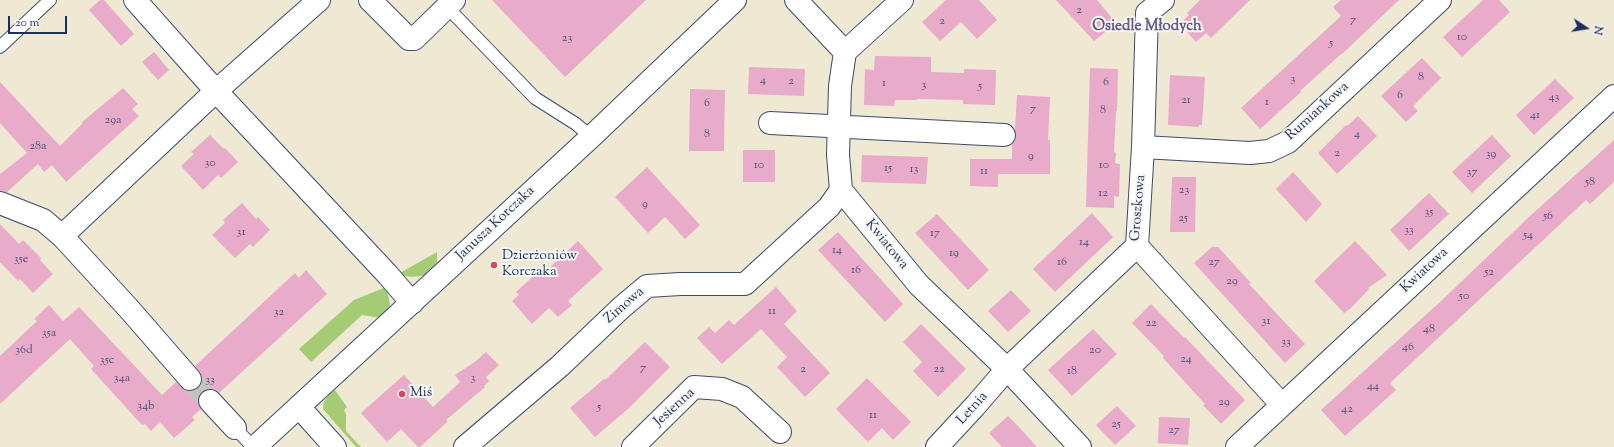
<!DOCTYPE html>
<meta charset="utf-8">
<style>
body{margin:0}
#map{position:relative;width:1614px;height:447px;overflow:hidden;background:#efe8d2;font-family:"Sorts Mill Goudy",serif}
canvas{display:block}
.north{position:absolute;left:1566px;top:8px;width:40px;height:40px;-webkit-text-stroke:3px #f6f6f2;paint-order:stroke;rotate:102deg;font-size:11px;font-weight:700;line-height:16px;text-align:center;color:#1b2f5e}
.north::after{content:'';display:block;margin:auto;width:14px;height:18px;background:#1b2f5e;clip-path:polygon(50% 0,100% 100%,50% 72%,0 100%)}
.scale{position:absolute;left:8px;top:16px;width:59px;height:18px;box-sizing:border-box;border:2px solid #1b2f5e;border-top:0;padding-left:5px;font-size:12px;line-height:14px;white-space:nowrap;color:#1b2f5e;-webkit-text-stroke:3px #f6f6f2;paint-order:stroke}
</style>
<div id="map">
<canvas width="1614" height="447"></canvas>
<div class="north">N</div>
<div class="scale">20 m</div>
</div>
<script>
const c = document.querySelector('canvas').getContext('2d');
c.lineJoin = 'round';
function paint(path, color) { c.fillStyle = color; c.fill(path, 'evenodd'); }
const shape = rows => new Path2D(rows.map(r => 'M' + r).join(''));
function stroke(path, color, width, dash) { c.strokeStyle = color; c.lineWidth = width; c.lineCap = dash ? 'butt' : 'round'; c.setLineDash(dash || []); c.stroke(path); }
function drawText(font, color, halo, rows, align = 'center') {
  c.font = font + ' "Sorts Mill Goudy",serif'; c.lineWidth = 4; c.setLineDash([]); c.textBaseline = 'middle'; c.strokeStyle = halo; c.fillStyle = color; for (const [text, x, y, turn = 0] of rows) {
    c.save(); c.translate(x, y); c.rotate((+turn || 0) * Math.PI / 180); c.textAlign = isNaN(turn) ? turn : align; if (halo) c.strokeText(text, 0, 0); c.fillText(text, 0, 0); c.restore();
  }
}
const green = shape([
 [437,252,437,262,427,275,411,277,398,274],
 [386,287,390,304,389,309,381,318,362,315,311,362,299,349,354,300],
 [335,390,347,407,344,410,346,414,346,431,361,447,356,447,323,409,324,402,327,397]
]);
const building = shape([
 [100,0,104,0,134,34,121,46,89,10],
 [492,0,646,0,565,77],
 [946,0,979,0,997,20,977,39,961,22,940,41,922,22],
 [1056,0,1097,0,1116,23,1094,41],
 [1200,0,1250,0,1211,38,1206,33,1196,42,1180,24,1189,15,1187,13],
 [1341,0,1399,0,1342,54,1341,54,1300,91,1301,92,1260,129,1241,108,1341,16,1333,7],
 [1483,0,1499,0,1510,12,1462,57,1443,37],
 [154,52,169,70,158,80,142,62],
 [875,56,931,57,931,72,964,73,964,69,996,70,995,105,963,104,963,100,917,99,917,100,895,100,894,106,864,105,865,69,874,70],
 [1422,58,1441,78,1413,106,1418,111,1406,122,1381,96],
 [749,67,805,69,804,96,748,94],
 [1090,68,1118,69,1117,111,1116,111,1114,152,1116,153,1115,163,1120,164,1119,197,1114,196,1114,208,1086,207],
 [1170,75,1205,77,1202,125,1199,125,1199,127,1168,125],
 [1555,79,1574,98,1534,135,1516,115],
 [0,82,60,146,83,123,82,122,123,88,138,104,132,109,139,116,66,182,52,165,44,172,38,164,7,192,0,191,0,174,27,153,0,123],
 [690,89,725,90,724,151,689,151],
 [1017,95,1050,97,1048,140,1050,140,1050,174,998,174,998,187,970,186,970,159,1012,159,1012,144,1016,136,1015,129],
 [1358,116,1377,136,1337,174,1318,153,1346,125,1347,126],
 [210,135,224,149,225,148,238,162,221,178,218,175,203,190,181,166,194,154,191,152],
 [1492,135,1511,156,1472,193,1452,172],
 [1614,140,1614,182,1590,204,1586,200,1390,383,1396,390,1345,436,1321,410,1440,302,1529,217],
 [743,150,775,150,775,182,743,182],
 [862,155,928,157,926,184,861,182],
 [647,167,700,225,685,239,665,217,648,233,615,197],
 [1293,172,1322,204,1306,222,1276,189],
 [1172,177,1196,177,1195,232,1170,232],
 [1429,193,1449,214,1409,251,1390,230],
 [242,203,256,219,258,217,270,230,253,247,250,244,235,258,212,235,225,223,223,220],
 [1092,213,1113,237,1055,292,1033,269],
 [937,214,989,270,968,290,915,233],
 [0,224,19,244,23,240,41,258,40,260,53,274,33,293,20,279,18,281,0,262],
 [838,232,903,304,885,322,818,250],
 [578,241,603,269,568,301,572,305,558,317,549,308,532,324,512,301,519,295,516,292,540,270,543,274],
 [1355,241,1387,275,1368,288,1369,289,1351,308,1344,313,1314,281],
 [1212,247,1218,247,1251,283,1249,284,1305,344,1285,363,1194,263],
 [306,270,327,294,219,393,214,389,208,389,201,392,198,398,198,403,201,409,192,417,195,420,174,438,160,422,151,431,145,424,142,425,91,369,94,366,70,339,0,404,0,356,37,321,34,319,49,305,63,321,79,307,162,395,176,382,186,391,193,391,198,389,202,383,202,377,195,366,295,273,299,278],
 [776,287,797,311,784,324,830,373,805,397,777,367,787,357,761,329,722,364,697,338,709,327,715,333,729,320,734,325],
 [1011,290,1031,311,1008,332,988,311],
 [1151,304,1184,338,1185,337,1245,400,1221,424,1203,405,1205,404,1163,358,1164,356,1132,323],
 [921,324,966,369,938,397,913,371,922,362,903,342],
 [1093,329,1117,354,1072,396,1048,370],
 [645,342,670,367,629,408,595,437,570,408,604,379,605,380],
 [486,352,499,365,486,377,489,381,484,386,485,387,446,420,447,422,420,447,418,447,401,429,387,442,361,413,404,375,433,407,460,382,455,375,476,361],
 [867,378,911,422,893,440,882,428,868,442,836,409],
 [1117,406,1136,426,1115,445,1096,425],
 [1008,416,1018,426,1037,447,1002,447,989,433],
 [1159,417,1190,418,1188,445,1158,443]
]);
const streetTunnel = shape([
 [190,379,210,401]
]);
const lane = shape([
 [447,7,535,98,576,124,591,137],
 [0,47,50,0],
 [235,428,253,447]
]);
const street = shape([
 [135,0,216,91,388,275,412,303],
 [370,0,409,39,414,39,454,0],
 [796,0,845,52,840,86,838,155,841,190,919,285,1007,369,1080,447],
 [845,52,902,0],
 [770,123,1004,135],
 [1143,147,1250,153,1269,151,1288,142,1440,0],
 [0,203,43,220,62,236],
 [1137,246,1282,405],
 [190,379,130,310,62,236,216,91,319,0],
 [210,401,235,428],
 [299,407,335,447],
 [465,447,560,366,622,307,647,286,680,284,745,284,829,207,841,190],
 [633,447,694,387,722,389,742,397,780,432],
 [937,447,975,406,1007,369,1137,246,1143,147,1147,13,1163,0],
 [1237,447,1614,96]
]);
const secondary = shape([
 [255,447,591,137,735,0]
]);
const markers = [
 [494,265,4,"#d1495b"],
 [402,394,4,"#d1495b"]
];
const numberNames = [
 ["2",1079,11],
 ["7",1353,21],
 ["2",942,22],
 ["10",1462,38],
 ["23",567,39],
 ["5",1331,44],
 ["8",1421,78],
 ["3",1293,80],
 ["4",763,81],
 ["2",791,82],
 ["6",1106,83],
 ["1",884,84],
 ["3",924,86],
 ["5",980,87],
 ["6",1400,96],
 ["43",1554,98],
 ["21",1186,101],
 ["1",1267,103],
 ["6",707,104],
 ["7",1033,110],
 ["8",1103,111],
 ["41",1535,116],
 ["29a",113,121],
 ["8",707,135],
 ["4",1357,135],
 ["28a",38,147],
 ["2",1337,154],
 ["39",1491,155],
 ["9",1031,157],
 ["30",210,164],
 ["10",759,166],
 ["10",1104,166],
 ["15",888,169],
 ["13",914,170],
 ["11",984,172],
 ["37",1472,173],
 ["58",1590,183],
 ["23",1184,191],
 ["12",1103,194],
 ["9",645,205],
 ["35",1429,213],
 ["56",1548,217],
 ["25",1183,219],
 ["33",1409,231],
 ["31",241,233],
 ["17",935,234],
 ["54",1528,236],
 ["14",1084,243],
 ["14",837,251],
 ["19",954,254],
 ["35e",21,260],
 ["16",1062,263],
 ["27",1214,263],
 ["16",856,271],
 ["52",1489,273],
 ["29",1232,282],
 ["50",1464,297],
 ["11",772,312],
 ["32",279,313],
 ["31",1266,322],
 ["22",1151,324],
 ["48",1429,330],
 ["35a",49,334],
 ["33",1286,343],
 ["46",1408,348],
 ["36d",24,351],
 ["20",1095,351],
 ["24",1186,360],
 ["35c",107,361],
 ["7",643,369],
 ["2",803,370],
 ["22",939,370],
 ["18",1072,372],
 ["34a",122,379],
 ["3",473,379],
 ["33",210,381],
 ["44",1373,387],
 ["29",1224,403],
 ["34b",146,407],
 ["5",599,408],
 ["42",1347,410],
 ["11",873,416],
 ["25",1116,425],
 ["27",1174,431]
];
const streetNames = [
 ["Rumiankowa",1318,112,-42],
 ["Groszkowa",1139,208,-85],
 ["Janusza Korczaka",496,224,-43],
 ["Kwiatowa",886,245,51],
 ["Kwiatowa",1425,271,-43],
 ["Zimowa",625,306,-41],
 ["Jesienna",675,408,-42],
 ["Letnia",973,409,-48]
];
const poiNames = [
 ["Dzierżoniów",502,257],
 ["Korczaka",502,273],
 ["Miś",410,394]
];
const neighbourhoodNames = [
 ["Osiedle Młodych",1147,27]
];
paint(green, '#a6cb75');
paint(building, '#e9abca');
stroke(streetTunnel, '#c5c3bb', 22, [22, 11]);
stroke(lane, '#3b4b6f', 14);
stroke(street, '#3b4b6f', 24);
stroke(secondary, '#3b4b6f', 24);
stroke(lane, '#fff', 12);
stroke(street, '#fff', 22);
stroke(secondary, '#fff', 22);
for (const [x, y, r, color] of markers) { const dot = new Path2D(); dot.arc(x, y, r, 0, 2 * Math.PI); c.fillStyle = color; c.fill(dot); stroke(dot, '#f6f6f2', 1.5); }
drawText('12px', '#4e4e79', null, numberNames);
drawText('14px', '#1b2f5e', '#f6f6f2', streetNames);
drawText('14px', '#1b2f5e', '#f6f6f2', poiNames, 'left');
drawText('bold 15px', '#635a84', '#f6f6f2', neighbourhoodNames);
</script>
